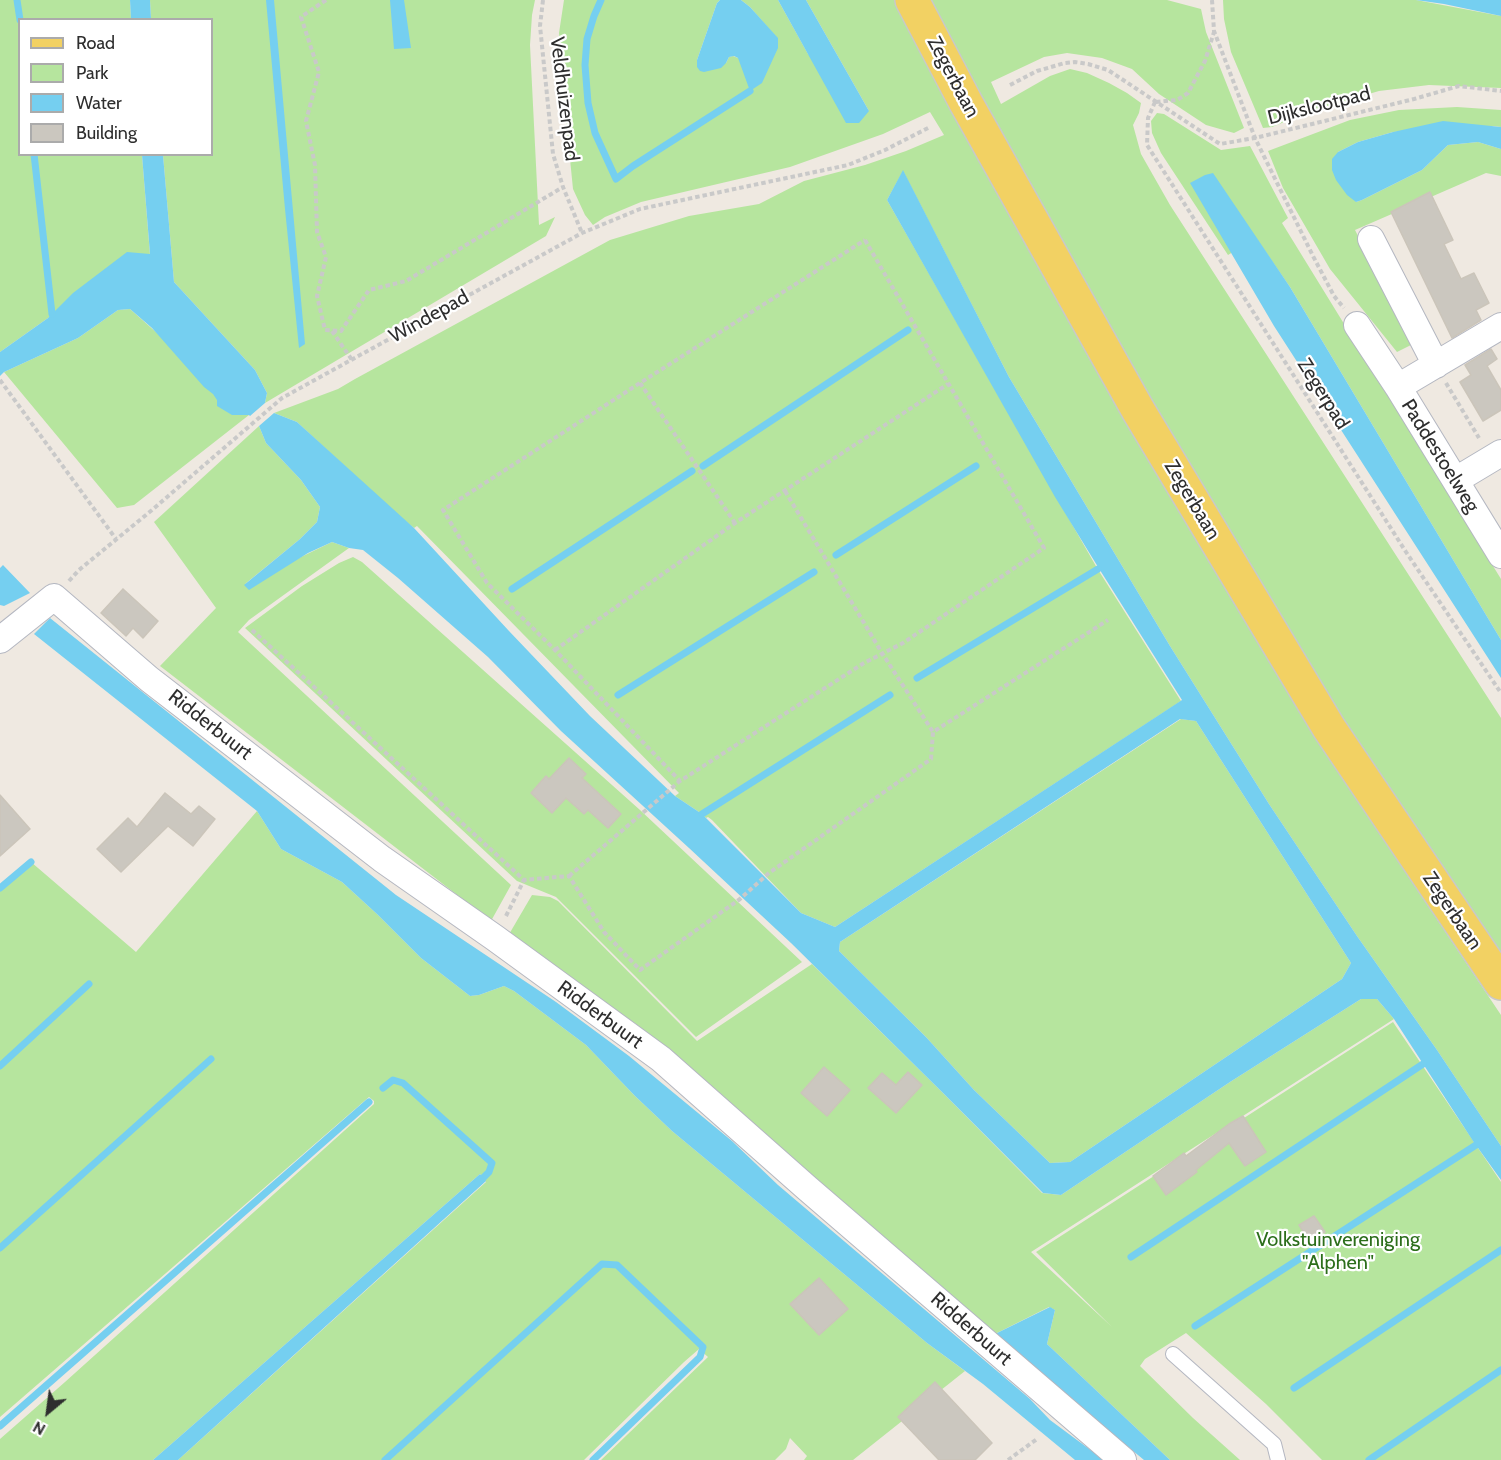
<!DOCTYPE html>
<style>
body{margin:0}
#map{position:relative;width:1501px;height:1460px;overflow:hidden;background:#efe9e1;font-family:Cabin,sans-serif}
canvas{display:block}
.legend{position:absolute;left:18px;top:18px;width:195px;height:138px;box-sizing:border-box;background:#fff;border:2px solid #ababab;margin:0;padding:8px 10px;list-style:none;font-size:18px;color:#2e2e2e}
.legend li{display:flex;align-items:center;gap:12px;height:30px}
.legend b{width:30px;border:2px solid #ababab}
.north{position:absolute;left:18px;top:1382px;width:60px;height:60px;-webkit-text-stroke:4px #fff;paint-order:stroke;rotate:209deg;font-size:16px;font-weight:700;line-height:24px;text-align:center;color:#2e2e2e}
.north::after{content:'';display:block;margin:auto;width:21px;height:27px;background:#2e2e2e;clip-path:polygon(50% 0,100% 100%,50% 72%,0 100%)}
</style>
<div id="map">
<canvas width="1501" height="1460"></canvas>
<ul class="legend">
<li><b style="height:8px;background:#f2d163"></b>Road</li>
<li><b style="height:16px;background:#b6e59e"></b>Park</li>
<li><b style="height:16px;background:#75cff0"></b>Water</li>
<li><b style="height:16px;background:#cbc7bf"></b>Building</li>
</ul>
<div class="north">N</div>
</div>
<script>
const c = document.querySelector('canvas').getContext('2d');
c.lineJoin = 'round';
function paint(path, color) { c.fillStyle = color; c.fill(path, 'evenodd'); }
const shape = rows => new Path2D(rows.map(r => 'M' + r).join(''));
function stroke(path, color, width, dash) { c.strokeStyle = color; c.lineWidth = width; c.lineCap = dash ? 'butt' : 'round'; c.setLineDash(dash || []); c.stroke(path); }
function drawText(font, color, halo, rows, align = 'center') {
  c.font = font + ' Cabin,sans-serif'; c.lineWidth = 4.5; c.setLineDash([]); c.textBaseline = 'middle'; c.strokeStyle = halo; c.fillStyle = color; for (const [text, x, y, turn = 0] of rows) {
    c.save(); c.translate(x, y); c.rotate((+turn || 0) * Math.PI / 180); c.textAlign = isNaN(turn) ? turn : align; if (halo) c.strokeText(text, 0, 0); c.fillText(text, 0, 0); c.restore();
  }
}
const green = shape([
 [0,0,130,0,131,19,20,20,20,154,142,155,150,255,48,318,0,352],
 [150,0,535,0,532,15,530,45,539,225,555,217,546,236,265,403,267,393,255,370,174,282,163,155,212,154,212,20,151,19],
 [564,0,720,0,717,3,697,60,697,67,726,63,729,57,733,56,738,58,778,39,750,7,741,0,778,0,808,54,869,111,806,0,897,0,1292,695,1412,882,1501,1015,1501,1146,1437,1050,1357,936,1269,804,1170,646,1009,377,903,171,887,200,1097,568,1181,701,835,927,801,913,712,820,708,817,706,818,702,814,675,796,679,793,417,526,414,528,394,512,297,422,274,413,338,389,355,379,610,240,689,216,759,204,804,181,865,165,906,151,944,135,930,112,883,134,790,167,641,202,605,217,593,225,585,215,573,189,564,99,559,33],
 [926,0,1167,0,1201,9,1206,32,1244,128,1234,133,1206,125,1159,94,1132,69,1102,58,1067,53,1044,57,991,82,1001,104,1050,76,1070,69,1087,73,1109,83,1127,93,1141,103,1139,113,1133,125,1141,154,1170,205,1501,718,1501,962,1240,563],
 [1223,0,1416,0,1501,16,1501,88,1429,85,1379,91,1314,110,1272,127,1263,128,1231,52,1224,19],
 [1457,107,1501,110,1501,127,1493,126,1393,132,1358,142,1338,152,1356,202,1362,200,1422,170,1448,145,1478,142,1501,149,1501,176,1486,173,1355,230,1413,344,1397,352,1330,269,1283,188,1268,151,1350,120,1399,110],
 [1157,113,1164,114,1221,150,1250,146,1288,218,1282,223,1501,579,1501,640,1290,287,1256,238,1228,255,1161,153,1152,133,1151,121],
 [130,309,249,415,134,505,117,508,4,372,78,338,118,310],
 [259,426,266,443,301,480,320,507,317,522,300,539,245,584,332,542,349,548,249,620,238,632,511,885,491,921,160,666,216,608,154,522],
 [353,557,362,562,640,810,802,962,696,1037,556,897,517,881,245,628,302,586,339,563],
 [1181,719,1196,721,1351,963,1342,979,1070,1162,1050,1163,974,1090,926,1037,839,951,840,942],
 [257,811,281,849,342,882,378,915,421,958,470,996,479,995,504,986,514,991,586,1045,635,1096,672,1131,927,1343,965,1371,853,1460,804,1460,807,1456,790,1438,786,1449,775,1460,601,1460,708,1357,699,1349,684,1362,584,1460,178,1460,486,1182,480,1174,153,1460,0,1460,0,1439,65,1382,374,1104,374,1101,369,1097,0,1417,0,888,31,862,136,952],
 [532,895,550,897,558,901,697,1041,812,964,940,1090,1042,1193,1061,1195,1230,1082,1361,999,1377,999,1394,1019,1031,1252,1112,1327,1036,1252,1393,1022,1501,1182,1501,1460,1322,1460,1266,1404,1186,1333,1145,1359,1140,1366,1193,1418,1240,1460,1170,1460,1047,1344,1055,1310,1049,1307,993,1335,785,1155,720,1093,675,1055,636,1024,508,936]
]);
const water = shape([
 [130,0,150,0,151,19,131,19],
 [266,0,274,0,305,344,299,348,285,209],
 [390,0,404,0,411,48,394,49],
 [720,0,741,0,750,7,778,38,778,48,762,83,750,91,738,58,734,56,729,57,726,63,721,68,704,72,700,71,697,67,697,60,717,3],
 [778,0,806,0,869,111,859,123,846,123],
 [1416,0,1501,0,1501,16,1444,4],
 [1443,121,1501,127,1501,149,1478,142,1448,145,1422,170,1362,200,1356,202,1347,195,1336,180,1332,170,1332,159,1338,152,1358,142,1393,132],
 [142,155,163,155,174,282,255,370,267,393,265,403,250,416,249,415,232,415,217,406,217,400,213,394,204,387,152,328,130,309,118,310,78,338,4,372,0,376,0,352,48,318,73,293,127,252,150,254],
 [903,170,1009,377,1170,646,1269,804,1357,936,1437,1050,1501,1146,1501,1180,1473,1141,1394,1019,1377,999,1361,999,1230,1082,1061,1195,1043,1193,940,1090,791,943,689,848,561,731,488,657,398,578,363,550,349,548,332,542,308,553,249,590,244,585,300,539,317,522,320,507,301,480,266,443,259,426,274,413,297,422,414,528,509,631,590,716,675,796,702,814,801,913,835,927,1182,700,1098,567,1055,497,887,200],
 [1180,719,1196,721,1351,963,1342,979,1070,1162,1050,1163,974,1090,926,1037,839,951,840,942],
 [1213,173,1290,287,1501,640,1501,678,1274,326,1190,183,1205,175],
 [3,565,30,593,4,606,0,605,0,568],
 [50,618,396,895,556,1002,629,1056,732,1141,778,1185,1030,1399,1050,1420,1104,1460,1075,1460,983,1384,927,1343,672,1131,635,1096,586,1045,514,991,504,986,479,995,470,996,421,958,378,915,342,882,281,849,257,811,34,634],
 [480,1174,486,1181,178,1460,153,1460],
 [1050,1307,1055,1310,1047,1344,1170,1460,1144,1460,993,1335]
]);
const stream = shape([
 [17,0,20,20],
 [601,0,594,16,587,39,585,65,588,103,595,133,616,179,633,166,750,91],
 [34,154,52,314],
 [703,466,908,330],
 [836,555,976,466],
 [512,589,692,471],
 [917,678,1098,569],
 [618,695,814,572],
 [702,814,890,695],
 [0,888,31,862],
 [0,1066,89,984],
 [383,1088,393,1080,403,1083,492,1163,489,1172,478,1183],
 [0,1248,211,1059],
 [1131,1257,1423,1064],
 [1195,1326,1476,1145],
 [1294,1388,1501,1250],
 [0,1426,369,1102],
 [385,1460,602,1264,617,1265,703,1347,700,1357,593,1460],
 [1369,1460,1501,1370]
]);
const building = shape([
 [1430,192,1453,240,1444,244,1461,279,1474,273,1489,303,1476,310,1481,320,1452,338,1391,212,1430,192],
 [1491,349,1497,359,1487,366,1501,390,1501,410,1483,421,1460,382,1471,375,1465,365,1491,349],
 [123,589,158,621,143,638,133,628,126,636,101,613,123,589],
 [569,758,586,774,582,778,621,814,608,828,588,810,584,814,566,798,552,813,531,793,546,776,549,779,569,758],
 [165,793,191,814,199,806,215,819,193,846,168,826,121,872,97,849,128,818,137,827,165,793],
 [0,795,30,829,0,856,0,795],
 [824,1067,850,1090,827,1116,801,1093,824,1067],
 [908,1072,922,1085,896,1113,868,1088,882,1073,896,1085,908,1072],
 [1243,1116,1266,1152,1245,1166,1229,1143,1196,1170,1197,1172,1166,1195,1153,1176,1184,1153,1186,1156,1229,1124,1243,1116],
 [1314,1216,1325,1232,1310,1242,1299,1225,1314,1216],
 [819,1278,848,1309,819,1335,790,1304,819,1278],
 [935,1382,992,1443,975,1460,939,1460,898,1417,935,1382]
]);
const path = shape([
 [326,0,301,17,319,72,306,121,315,165,317,232,326,257,317,296,325,330,341,331,369,290,406,281,563,187],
 [543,0,540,26,553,154,563,187,582,233],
 [1212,0,1214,31,1255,138,1313,256,1334,296,1344,308],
 [1010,85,1037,71,1065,63,1075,62,1088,64,1108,70,1220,144,1255,138,1414,99,1459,86,1501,91],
 [1155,102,1148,118,1147,145,1406,552,1501,693],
 [1156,102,1177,100,1188,93,1205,61,1214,32],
 [865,240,1044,548,903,643,864,663,680,781,555,650,487,583,443,510,640,383,865,240],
 [332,331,352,360],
 [0,380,116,539],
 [640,383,735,523],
 [1446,383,1479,438],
 [785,491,882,653,933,732],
 [69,581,79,570,152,510,282,398,582,233,640,209,848,165,885,150,930,127],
 [252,630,524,880,569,876,604,932,640,970,740,899,769,873,931,759,933,732,1108,620],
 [555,650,735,523,948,384],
 [569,876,680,781],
 [506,916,524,880],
 [1008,1460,1037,1439]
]);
const lane = shape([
 [1173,1354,1274,1444,1278,1460]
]);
const street = shape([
 [1371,239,1436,365],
 [1357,325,1398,387,1501,555],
 [1398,387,1501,326],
 [1456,480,1501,453],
 [0,640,54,597,149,679,382,859,495,938,661,1059,807,1188,1123,1460]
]);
const primary = shape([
 [912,0,966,103,1138,410,1329,728,1501,983]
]);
const streetNames = [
 ["Zegerbaan",953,77,62],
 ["Veldhuizenpad",564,99,83],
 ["Dijkslootpad",1319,106,-14],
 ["Windepad",429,317,-29],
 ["Zegerpad",1323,394,58],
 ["Paddestoelweg",1440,456,58],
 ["Zegerbaan",1192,500,59],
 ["Ridderbuurt",210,725,38],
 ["Zegerbaan",1452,911,56],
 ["Ridderbuurt",600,1015,36],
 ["Ridderbuurt",971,1329,41]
];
const parkNames = [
 ["Volkstuinvereniging",1338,1240],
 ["\"Alphen\"",1338,1263]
];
paint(green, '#b6e59e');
paint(water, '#75cff0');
stroke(stream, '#75cff0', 7);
paint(building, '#cbc7bf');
stroke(building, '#cbc5ba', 1.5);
stroke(lane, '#b4b7c1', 16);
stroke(street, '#b4b7c1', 28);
stroke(primary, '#c9c9c9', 36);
stroke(path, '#c9c9c9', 4, [4.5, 3]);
stroke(lane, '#fff', 14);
stroke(street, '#fff', 26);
stroke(primary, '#f2d163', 33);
drawText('20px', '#2e2e2e', '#fff', streetNames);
drawText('20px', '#2c6e1b', '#fff', parkNames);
</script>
